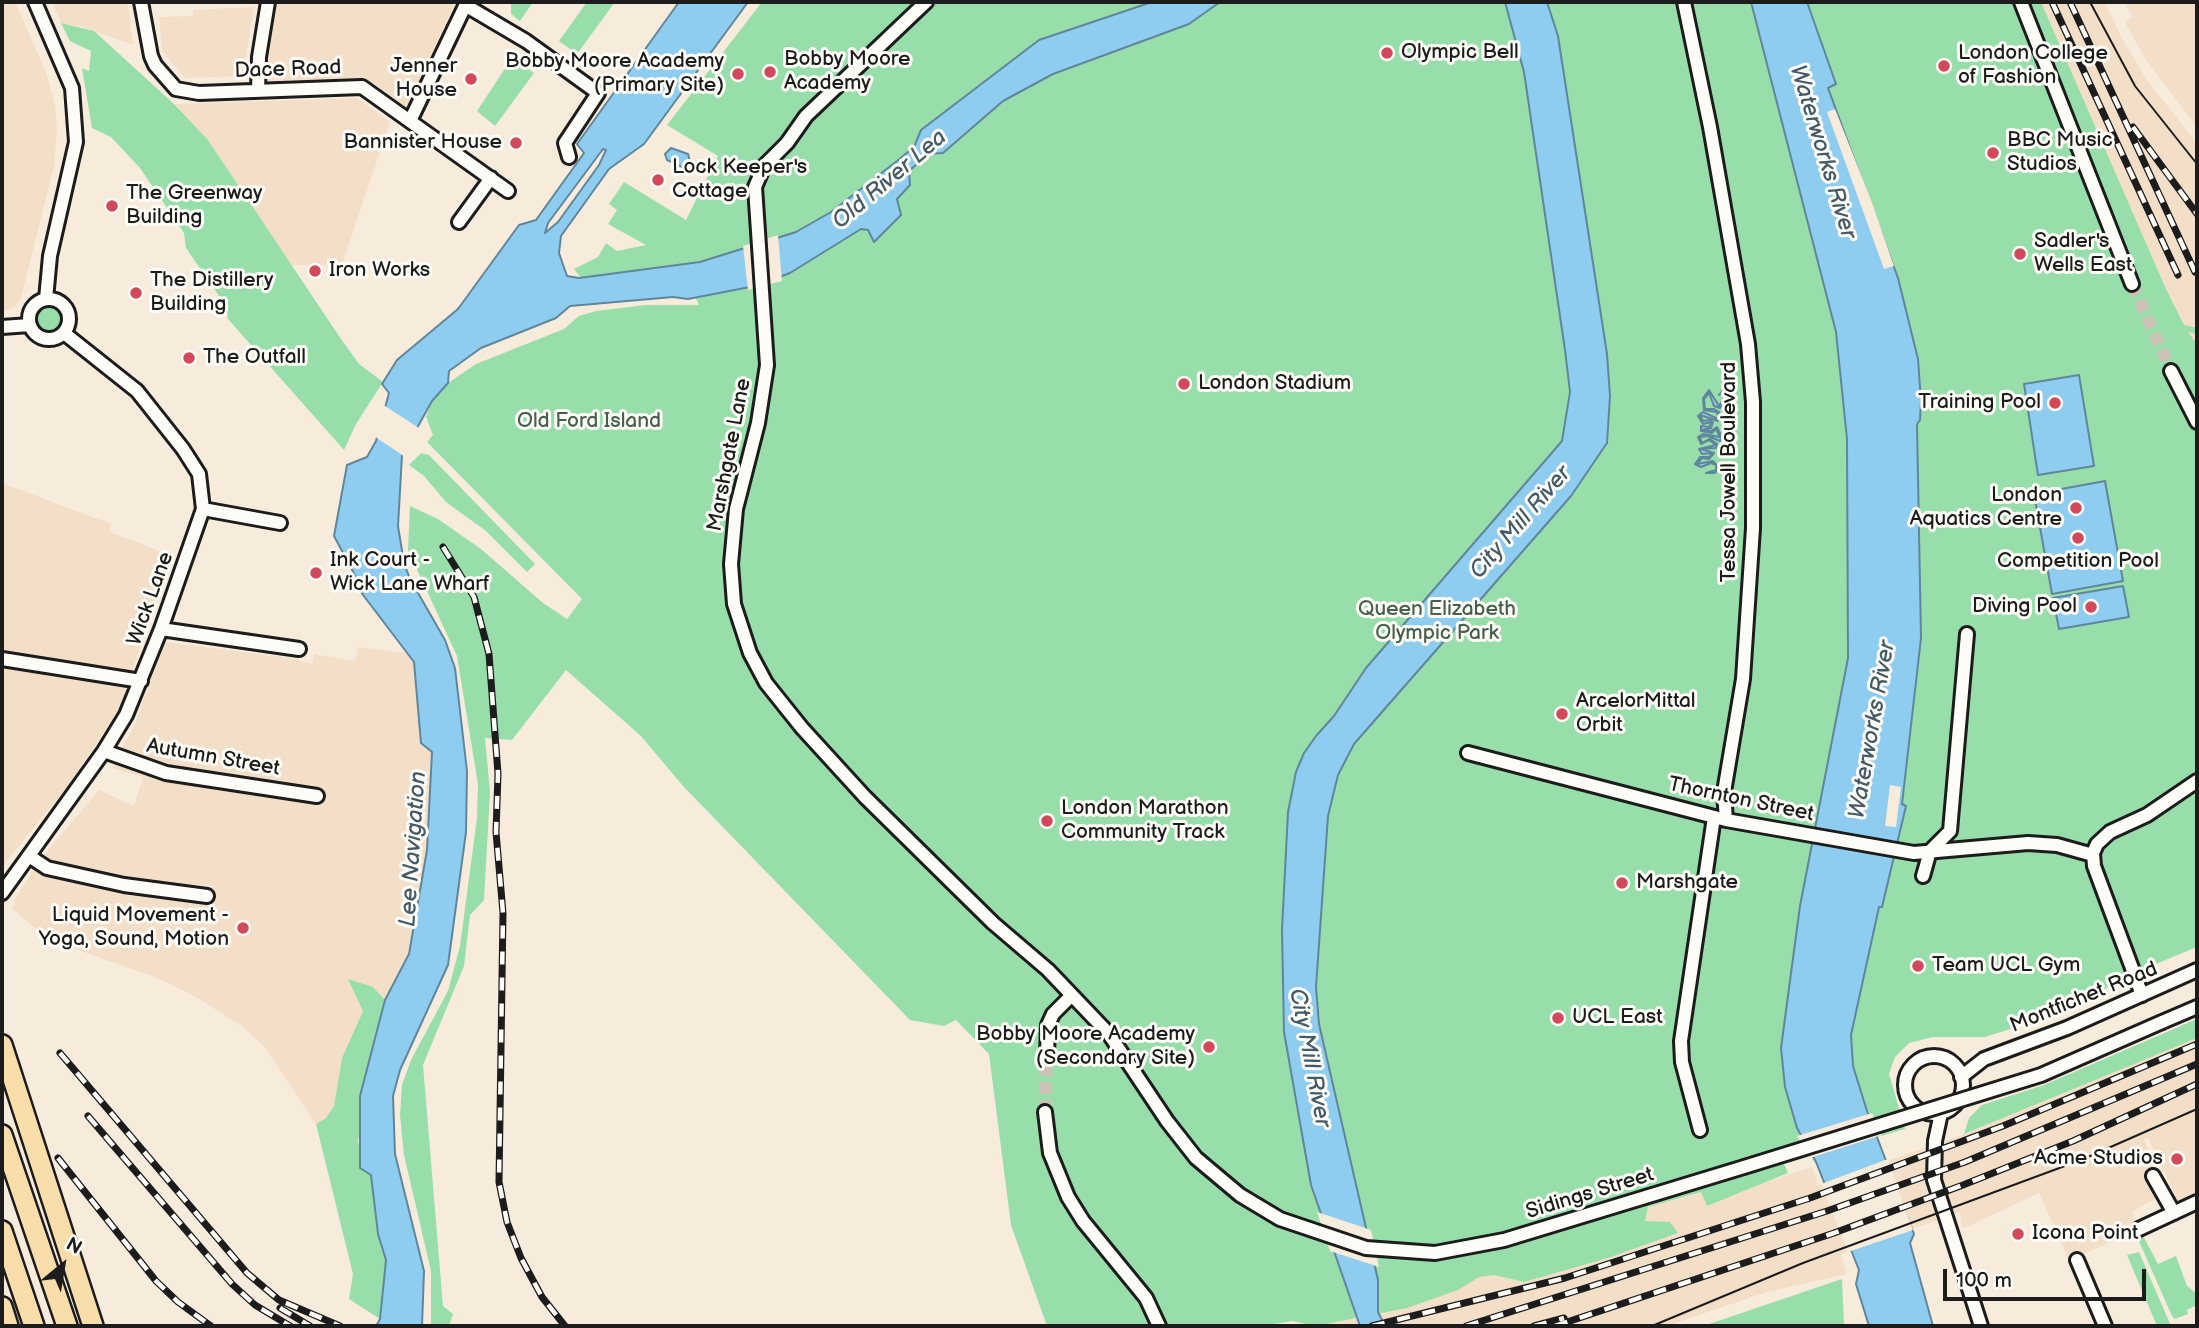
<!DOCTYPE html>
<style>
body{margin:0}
#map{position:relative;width:2199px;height:1328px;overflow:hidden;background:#f7ebdb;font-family:"Balsamiq Sans",sans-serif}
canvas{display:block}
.frame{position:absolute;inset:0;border:4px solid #1c1c1c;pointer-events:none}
.north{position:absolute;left:28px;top:1230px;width:70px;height:70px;-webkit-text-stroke:5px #fdfcf7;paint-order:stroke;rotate:30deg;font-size:19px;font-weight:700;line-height:28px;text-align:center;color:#1c1c1c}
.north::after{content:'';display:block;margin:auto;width:24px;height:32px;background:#1c1c1c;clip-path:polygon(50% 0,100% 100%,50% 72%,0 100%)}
.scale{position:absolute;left:1943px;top:1269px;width:203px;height:32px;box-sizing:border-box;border:4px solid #1c1c1c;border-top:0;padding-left:9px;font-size:21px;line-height:24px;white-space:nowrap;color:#1c1c1c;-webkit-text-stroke:5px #fdfcf7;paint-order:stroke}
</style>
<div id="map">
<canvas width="2199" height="1328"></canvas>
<div class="frame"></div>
<div class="north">N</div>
<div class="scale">100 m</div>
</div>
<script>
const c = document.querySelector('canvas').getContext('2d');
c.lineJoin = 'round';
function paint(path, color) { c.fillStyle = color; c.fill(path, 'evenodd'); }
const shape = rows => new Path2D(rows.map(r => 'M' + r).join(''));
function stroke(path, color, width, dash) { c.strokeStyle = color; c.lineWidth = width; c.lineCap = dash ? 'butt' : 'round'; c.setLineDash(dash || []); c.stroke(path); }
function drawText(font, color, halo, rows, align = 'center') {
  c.font = font + ' "Balsamiq Sans",sans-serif'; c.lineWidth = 6; c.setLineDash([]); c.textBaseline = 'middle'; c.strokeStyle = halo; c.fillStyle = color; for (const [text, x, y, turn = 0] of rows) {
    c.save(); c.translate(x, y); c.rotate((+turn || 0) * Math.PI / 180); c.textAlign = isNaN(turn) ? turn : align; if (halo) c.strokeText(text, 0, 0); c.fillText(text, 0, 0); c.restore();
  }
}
const built = shape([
 [2,2,15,2,46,72,55,105,57,132,54,166,21,298,14,307,3,311],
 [52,2,128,2,133,45,80,26,61,23],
 [278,2,455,2,407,108,375,84,361,79,262,81],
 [2041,2,2105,2,2121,36,2146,79,2197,143,2197,350,2166,289],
 [2124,2,2197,2,2197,127,2146,60,2125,22,2132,17],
 [254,7,243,76,185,78,162,51,159,17,193,16,193,10],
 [357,98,390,122,342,265,291,265,208,140,174,104],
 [2,483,111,524,110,532,170,555,120,708,70,783,2,867],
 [165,642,289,658,312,664,314,654,355,661,358,647,407,653,414,662,421,743,432,752,427,850,409,954,385,1000,373,987,342,1058,334,1106,326,1118,316,1124,265,1047,243,1027,191,994,155,977,47,939,13,909,15,899,34,869,90,884,190,903,214,896,214,885,192,887,123,879,49,862,44,855,99,790,134,806,143,777,112,768,135,724],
 [2197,1038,2197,1195,2179,1203,2148,1138,2144,1140,2159,1173,2148,1179,2155,1199,2132,1212,2140,1230,2069,1260,2039,1193,1962,1229,1960,1212,1841,1254,1847,1274,1767,1292,1667,1326,1315,1326,1386,1310,1646,1213,1648,1207,1702,1192,1704,1197,1749,1188,1812,1167,1818,1185,1968,1133,2084,1082]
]);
const green = shape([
 [511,2,533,2,520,21,511,14],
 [587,2,615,2,577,54,559,41],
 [762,2,2041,2,2166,289,2184,325,2197,328,2197,334,2188,332,2197,344,2197,947,2129,975,2076,1006,2010,1029,1985,1037,1933,1037,1909,1043,1895,1057,1889,1074,1905,1129,1784,1164,1788,1173,1707,1206,1701,1192,1648,1207,1645,1221,1670,1222,1678,1233,1608,1258,1524,1282,1494,1275,1479,1277,1458,1290,1407,1308,1315,1326,1293,1321,1262,1326,1047,1326,1011,1225,989,1054,956,1020,944,1026,910,1020,683,786,641,736,566,670,512,740,485,738,490,792,484,900,470,915,464,966,423,1065,443,1306,453,1314,449,1326,431,1326,431,1271,404,1155,400,1115,402,1085,411,1060,448,991,460,946,477,818,478,784,457,656,408,550,410,506,438,519,481,549,543,603,567,619,582,599,427,442,433,435,426,417,432,401,448,383,476,364,564,329,579,316,596,311,646,305,699,305,681,264,581,278,574,269,598,257,606,243,617,251,646,245,608,224,617,210,609,204,624,182,686,220,718,156,667,125],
 [61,23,94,31,174,104,208,140,341,339,359,364,383,382,356,424,344,450,228,319,226,306,186,248,184,233,140,168,111,137,92,128,82,68,89,71,91,51,70,41],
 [512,58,534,73,495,126,477,111],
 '35 318a14 14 0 1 1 28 0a14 14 0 1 1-28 0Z',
 [421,453,429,455,535,564,527,572,486,531,446,502,424,476,409,465],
 [348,979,373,987,385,1000,360,1096,362,1117,358,1142,371,1175,378,1234,386,1260,380,1319,349,1299,353,1274,316,1124,326,1118,334,1106,342,1058,363,1011],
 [2197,1019,2197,1038,1964,1134,1969,1118,1982,1105,2044,1085],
 [2135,1232,2141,1232,2158,1264,2176,1256,2187,1286,2197,1294,2197,1305,2187,1310,2188,1314,2175,1319,2172,1316],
 [2139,1252,2171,1326,2157,1326,2127,1255],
 [1842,1279,1844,1326,1703,1326]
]);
const water = shape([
 [679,2,748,2,644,144,609,169,561,236,559,253,567,276,579,278,700,262,796,232,831,212,897,161,914,147,921,130,1039,40,1152,2,1220,2,1189,24,1053,74,1003,101,943,153,928,154,909,171,910,185,897,199,901,215,874,242,868,230,861,229,790,273,755,286,688,299,673,297,570,306,556,318,481,348,449,371,448,383,432,401,402,455,398,526,404,563,410,579,445,640,455,668,467,771,466,832,448,965,400,1070,393,1096,395,1154,424,1271,422,1326,376,1326,380,1319,386,1260,378,1234,371,1175,360,1168,360,1096,385,1000,409,954,427,850,432,752,421,743,414,662,357,587,358,581,334,536,347,465,367,457,376,441,389,393,382,384,397,360,458,309,519,225,536,220,584,153,577,144,679,2],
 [603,149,606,150,599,165,558,222,545,233,548,223,603,149],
 [1505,2,1547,2,1558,36,1607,354,1610,396,1607,443,1571,496,1354,744,1338,775,1328,816,1316,987,1319,1024,1378,1280,1378,1312,1385,1326,1360,1326,1311,1185,1284,1032,1282,930,1288,812,1296,772,1304,753,1316,736,1334,716,1366,668,1562,441,1570,392,1565,350,1524,72,1505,2],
 [1751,2,1807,2,1836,84,1828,88,1898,278,1918,359,1921,401,1920,420,1917,424,1921,638,1902,804,1906,806,1882,907,1879,907,1851,1035,1853,1066,1867,1111,1914,1234,1910,1243,1933,1326,1869,1326,1856,1284,1859,1270,1816,1162,1797,1128,1785,1087,1781,1048,1800,906,1848,658,1847,439,1836,332,1751,2],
 [671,148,688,154,693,172,667,160,665,154,671,148],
 [2079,375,2094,466,2038,475,2024,384,2079,375],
 [1726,387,1729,389,1729,396,1720,408,1714,406,1709,393,1704,399,1705,409,1714,409,1719,412,1720,415,1718,421,1700,415,1703,421,1710,420,1713,422,1711,428,1702,430,1711,431,1717,427,1722,437,1720,441,1708,436,1700,437,1702,443,1710,439,1717,444,1716,448,1701,449,1714,453,1709,459,1702,458,1697,464,1713,461,1719,468,1715,473,1706,473,1716,470,1716,465,1711,463,1701,467,1695,464,1700,457,1709,457,1712,453,1702,454,1699,449,1716,445,1709,440,1701,444,1698,437,1703,434,1720,437,1716,429,1712,433,1701,431,1701,426,1709,427,1711,422,1703,424,1698,416,1703,412,1718,419,1717,412,1704,410,1703,398,1709,390,1719,406,1728,391,1725,389,1719,395,1726,387],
 [2105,481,2123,581,2052,594,2034,494,2105,481],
 [2123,586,2129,617,2059,629,2053,598,2123,586]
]);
const pier = shape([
 [1835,109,1871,200,1894,266,1884,269,1827,112],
 [778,235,782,281,748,290,743,246],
 [382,404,422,430,405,457,374,436],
 [1890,785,1901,787,1896,827,1885,826],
 [1872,1113,1882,1135,1810,1158,1797,1136],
 [1888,1159,1913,1230,1848,1252,1821,1184],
 [1317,1212,1371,1230,1379,1267,1330,1251]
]);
const minorTunnel = shape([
 [2132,284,2171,371],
 [1045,1112,1047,1056]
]);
const minor = shape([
 [35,2,72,88,76,142,50,256,46,299],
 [141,2,151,56,155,65,176,89,199,93,362,87,508,191],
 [926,2,806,116,787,143,764,166,755,187,767,365,758,423,736,509,731,564,734,604,750,653,766,683,802,728,865,797,993,923,1048,970,1109,1034,1167,1121,1196,1158,1240,1195,1280,1219,1366,1248,1435,1253,1504,1240,1744,1167],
 [1684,2,1710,127,1748,344,1753,402,1753,528,1743,679,1724,792,1726,820],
 [2021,2,2132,284],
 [465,5,526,41,598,93,565,143,569,157],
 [258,91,259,57,268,2],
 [410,121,467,2],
 [459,222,491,178],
 '29 319a20 20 0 1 1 40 0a20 20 0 1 1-40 0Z',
 [2,327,30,325],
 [2171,371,2197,422],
 [203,509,280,523],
 [161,629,299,649],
 [2,659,141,681],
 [104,751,166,773,317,796],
 [1468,753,1726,820,1914,853,2028,843,2057,845,2093,855],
 [29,856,47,868,124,885,207,896],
 [1923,876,1930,851,1950,831,1967,634],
 [2,893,104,751,126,715,161,629,203,509,199,474,183,449,137,391,64,333],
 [2142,995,2094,866,2093,853,2097,844,2110,832,2147,815,2197,781],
 [2162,1022,2197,1007],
 [1047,1056,1048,1025,1053,1014,1072,995],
 '1905 1085a29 29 0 1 1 58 0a29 29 0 1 1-58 0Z',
 [1961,1077,1984,1059,2067,1028,2197,970],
 [1045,1112,1050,1153,1068,1197,1083,1221,1146,1298,1159,1326],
 [1941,1113,1935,1141,1934,1180,1981,1326],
 [1700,1130,1682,1062,1681,1041,1714,817],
 [2153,1176,2174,1213],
 [2139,1229,2197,1202],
 [2077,1260,2105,1326]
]);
const highway = shape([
 [2,1045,93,1326],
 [2,1135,67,1326],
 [2,1231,34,1326],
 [2,1307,8,1326]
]);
const tram = shape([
 [2090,2,2135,86,2197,164],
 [1652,1326,1803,1263,2081,1160,2197,1109]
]);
const rail = shape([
 [2052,2,2178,275],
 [2070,2,2195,272],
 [2133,127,2197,214],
 [443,547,474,597,489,654,498,774,496,832,503,913,499,1182,507,1222,521,1258,542,1297,565,1326],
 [60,1053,247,1273,279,1300,340,1326],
 [88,1116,232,1284,255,1305,290,1326],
 [58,1158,156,1281,178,1302,211,1326],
 [280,1308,310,1326],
 [1372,1326,1565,1278,1810,1198,2003,1126,2197,1044],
 [1466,1326,1827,1211,1965,1162,2197,1064],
 [1534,1326,1564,1318],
 [1555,1326,1834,1233,1963,1185,2073,1141,2197,1084]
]);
const minorBridge = shape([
 [1744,1167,2041,1075,2162,1022]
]);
const markers = [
 [1387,53,7,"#d1495b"],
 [1944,66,7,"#d1495b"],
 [770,72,7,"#d1495b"],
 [738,74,7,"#d1495b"],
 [471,79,7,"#d1495b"],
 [516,143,7,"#d1495b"],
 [1993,153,7,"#d1495b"],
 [658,180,7,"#d1495b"],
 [112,206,7,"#d1495b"],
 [2020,254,7,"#d1495b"],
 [315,271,7,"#d1495b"],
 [136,293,7,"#d1495b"],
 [189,358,7,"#d1495b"],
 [1184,384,7,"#d1495b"],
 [2055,403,7,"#d1495b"],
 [2076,508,7,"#d1495b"],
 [2078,538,7,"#d1495b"],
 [316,573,7,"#d1495b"],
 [2091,607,7,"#d1495b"],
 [1562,714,7,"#d1495b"],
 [1047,821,7,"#d1495b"],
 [1622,883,7,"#d1495b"],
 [243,928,7,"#d1495b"],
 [1918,966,7,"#d1495b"],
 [1558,1018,7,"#d1495b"],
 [1209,1047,7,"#d1495b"],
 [2177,1159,7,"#d1495b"],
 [2018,1234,7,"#d1495b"]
];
const poiNames = [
 ["Olympic Bell",1401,53],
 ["London College",1958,54],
 ["of Fashion",1958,78],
 ["Bobby Moore",784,60],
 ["Academy",784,84],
 ["Bobby Moore Academy",724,62,"right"],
 ["(Primary Site)",724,86,"right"],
 ["Jenner",457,67,"right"],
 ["House",457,91,"right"],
 ["BBC Music",2007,141],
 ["Studios",2007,165],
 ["Bannister House",502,143,"right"],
 ["Lock Keeper's",672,168],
 ["Cottage",672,192],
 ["The Greenway",126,194],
 ["Building",126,218],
 ["Sadler's",2034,242],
 ["Wells East",2034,266],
 ["Iron Works",329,271],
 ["The Distillery",150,281],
 ["Building",150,305],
 ["The Outfall",203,358],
 ["London Stadium",1198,384],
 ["Training Pool",2041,403,"right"],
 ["London",2062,496,"right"],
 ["Aquatics Centre",2062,520,"right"],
 ["Ink Court -",330,561],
 ["Wick Lane Wharf",330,585],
 ["Competition Pool",2078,562,"center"],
 ["Diving Pool",2077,607,"right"],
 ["ArcelorMittal",1576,702],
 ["Orbit",1576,726],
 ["London Marathon",1061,809],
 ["Community Track",1061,833],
 ["Marshgate",1636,883],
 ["Liquid Movement -",229,916,"right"],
 ["Yoga, Sound, Motion",229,940,"right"],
 ["Team UCL Gym",1932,966],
 ["UCL East",1572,1018],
 ["Bobby Moore Academy",1195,1035,"right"],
 ["(Secondary Site)",1195,1059,"right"],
 ["Acme Studios",2163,1159,"right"],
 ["Icona Point",2032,1234]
];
const streetNames = [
 ["Dace Road",288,70,-2],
 ["Marshgate Lane",730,455,-79],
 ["Tessa Jowell Boulevard",1730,472,-90],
 ["Wick Lane",151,599,-70],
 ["Autumn Street",213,758,10],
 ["Thornton Street",1741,800,12],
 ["Montfichet Road",2084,998,-22],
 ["Sidings Street",1590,1194,-17]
];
const parkNames = [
 ["Old Ford Island",589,422],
 ["Queen Elizabeth",1437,610],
 ["Olympic Park",1437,634]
];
const waterNames = [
 ["Waterworks River",1822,152,73],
 ["Old River Lea",890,180,-40],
 ["City Mill River",1521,523,-49],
 ["Waterworks River",1873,730,-80],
 ["Lee Navigation",414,849,-86],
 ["City Mill River",1309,1058,79]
];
paint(built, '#f3dfc8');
paint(green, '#98deab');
paint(water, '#8ecdef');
stroke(water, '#60869b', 2);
paint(pier, '#f7ebdb');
stroke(minorTunnel, '#cbc2b5', 12, [12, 6]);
stroke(minor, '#1c1c1c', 18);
stroke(highway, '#1c1c1c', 24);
stroke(minor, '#fdfcf7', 12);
stroke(highway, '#f9deab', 19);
stroke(tram, '#1c1c1c', 2);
stroke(rail, '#1c1c1c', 7);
stroke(rail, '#fdfcf7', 4.5, [13]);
stroke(minorBridge, '#1c1c1c', 18, []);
stroke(minorBridge, '#fdfcf7', 12);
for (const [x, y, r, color] of markers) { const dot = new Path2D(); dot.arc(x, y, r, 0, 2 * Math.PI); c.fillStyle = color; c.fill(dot); stroke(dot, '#fdfcf7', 2.5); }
drawText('21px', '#1c1c1c', '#fdfcf7', poiNames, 'left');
drawText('21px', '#1c1c1c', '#fdfcf7', streetNames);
drawText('21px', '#47604e', '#fdfcf7', parkNames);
drawText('italic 23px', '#445a66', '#fdfcf7', waterNames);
</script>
